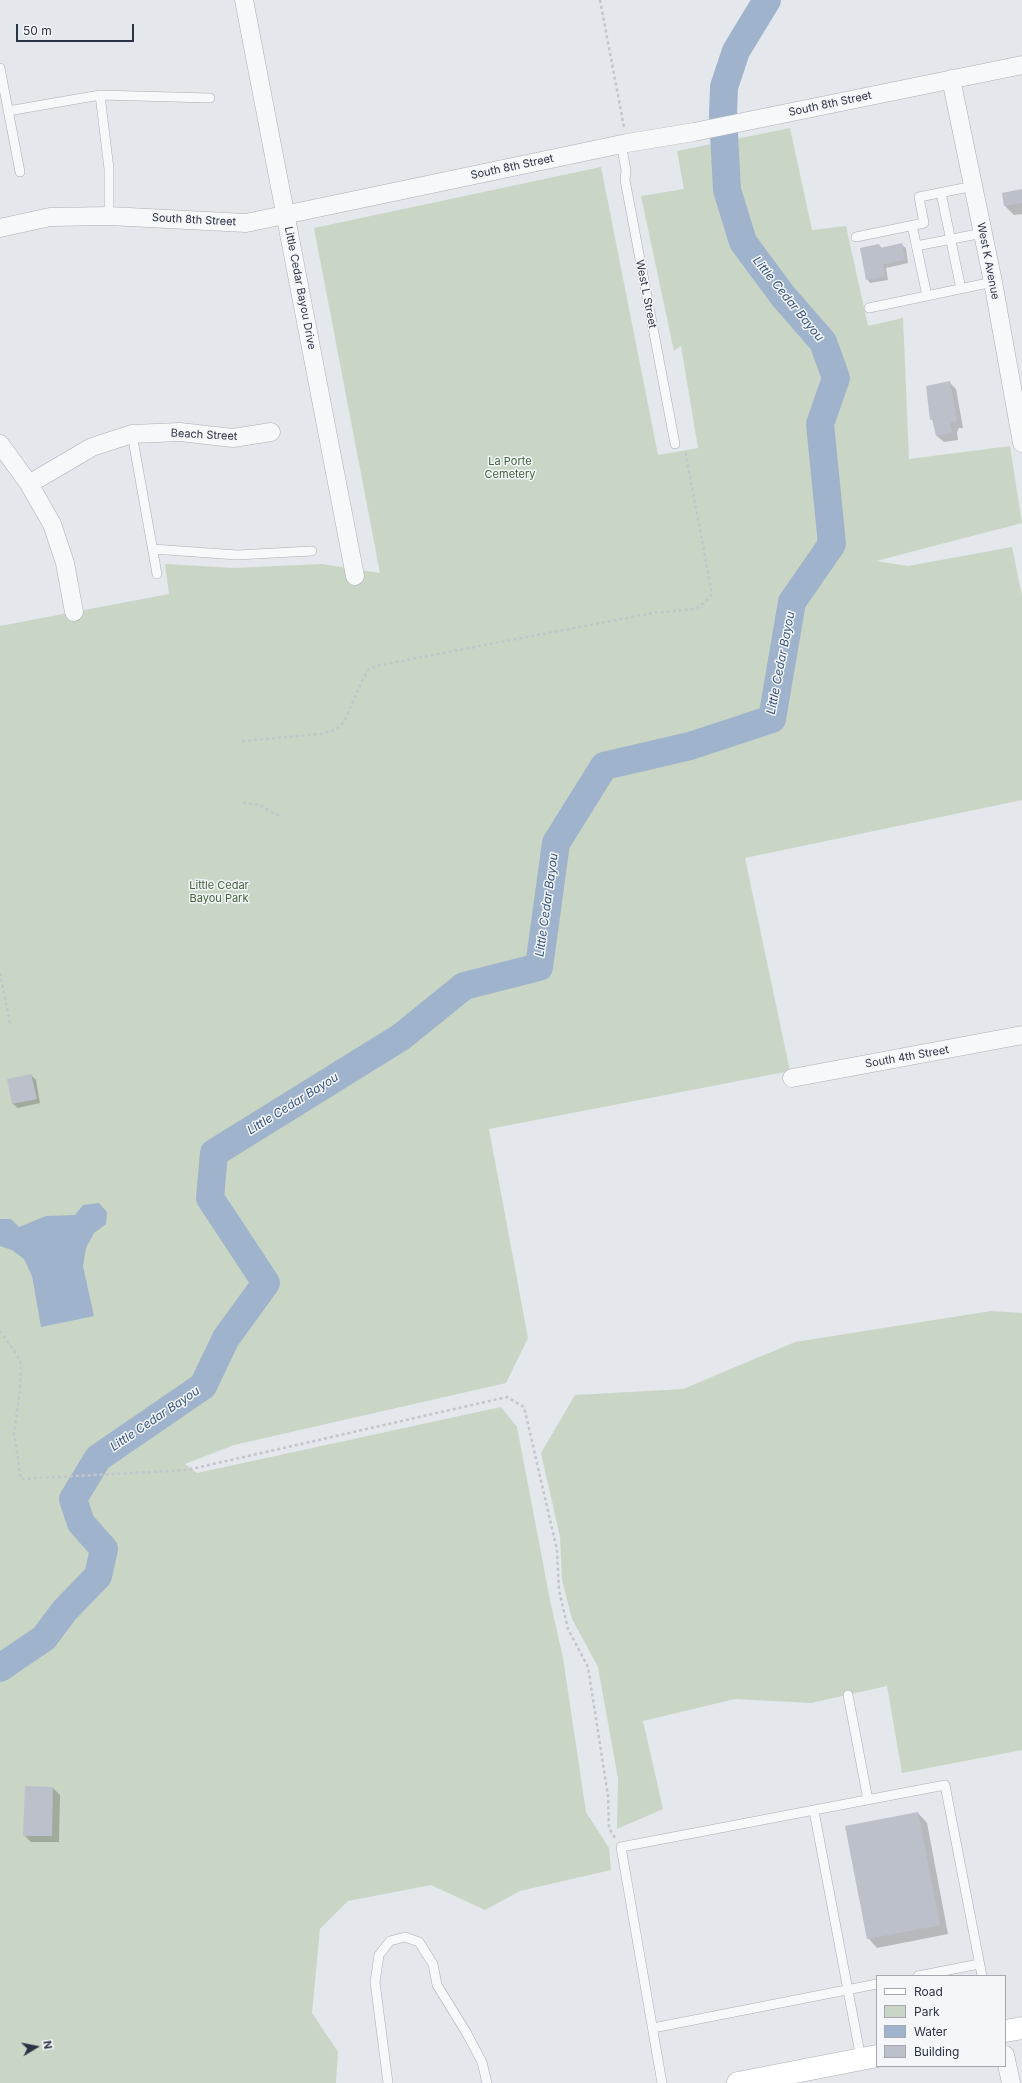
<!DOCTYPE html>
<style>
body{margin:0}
#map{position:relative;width:1022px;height:2083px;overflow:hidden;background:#e4e7ec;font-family:Inter,sans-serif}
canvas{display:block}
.legend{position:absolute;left:876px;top:1975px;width:130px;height:92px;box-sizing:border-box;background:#f4f6f9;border:1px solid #a4a8b1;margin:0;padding:5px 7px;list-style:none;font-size:12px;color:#2b3445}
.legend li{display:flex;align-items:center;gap:8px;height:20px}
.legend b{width:20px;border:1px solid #a4a8b1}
.north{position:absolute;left:16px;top:2027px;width:40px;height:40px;-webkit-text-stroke:3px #f4f6f9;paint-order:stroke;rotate:80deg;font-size:11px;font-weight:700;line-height:16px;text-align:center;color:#2b3445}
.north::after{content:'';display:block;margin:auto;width:14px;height:18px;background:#2b3445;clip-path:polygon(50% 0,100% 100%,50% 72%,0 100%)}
.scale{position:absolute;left:16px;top:24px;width:118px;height:18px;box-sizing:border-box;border:2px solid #2b3445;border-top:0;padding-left:5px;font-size:12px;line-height:14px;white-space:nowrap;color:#2b3445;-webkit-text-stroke:3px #f4f6f9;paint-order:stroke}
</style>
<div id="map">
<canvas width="1022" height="2083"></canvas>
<ul class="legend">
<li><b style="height:5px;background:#fff"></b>Road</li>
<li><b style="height:11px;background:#c9d6c5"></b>Park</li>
<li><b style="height:11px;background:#9fb4cc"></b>Water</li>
<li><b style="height:11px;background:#bbc0ca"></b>Building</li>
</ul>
<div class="north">N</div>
<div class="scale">50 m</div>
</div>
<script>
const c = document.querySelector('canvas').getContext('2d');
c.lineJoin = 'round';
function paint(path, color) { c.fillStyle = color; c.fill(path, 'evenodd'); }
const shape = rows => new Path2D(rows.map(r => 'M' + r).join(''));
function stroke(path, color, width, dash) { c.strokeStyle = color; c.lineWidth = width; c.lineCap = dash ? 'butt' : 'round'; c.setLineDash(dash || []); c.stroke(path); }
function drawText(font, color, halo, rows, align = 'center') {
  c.font = font + ' Inter,sans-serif'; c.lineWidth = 3; c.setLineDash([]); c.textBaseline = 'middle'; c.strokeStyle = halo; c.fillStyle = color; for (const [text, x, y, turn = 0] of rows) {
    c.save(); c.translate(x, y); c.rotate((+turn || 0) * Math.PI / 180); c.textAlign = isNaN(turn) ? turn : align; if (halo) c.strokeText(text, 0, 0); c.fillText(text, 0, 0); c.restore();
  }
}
const green = shape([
 [790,128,812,230,846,226,868,326,903,318,909,459,1010,446,1022,523,876,561,908,566,1012,547,1022,596,1022,800,745,858,790,1071,489,1129,528,1338,506,1383,234,1445,185,1464,197,1473,501,1407,517,1427,550,1600,563,1658,586,1812,609,1848,611,1870,520,1891,485,1910,431,1885,348,1901,320,1929,312,2013,338,2052,336,2083,0,2083,0,626,169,594,165,564,234,568,321,564,380,573,314,228,601,167,658,455,698,448,681,346,674,351,641,196,684,189,677,151],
 [991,1311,1022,1313,1022,1750,902,1773,887,1686,811,1703,735,1699,643,1721,663,1809,617,1829,618,1779,598,1667,572,1619,562,1580,560,1537,541,1453,575,1395,683,1389,795,1342]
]);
const water = shape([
 [99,1203,107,1212,106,1224,94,1233,86,1248,83,1266,94,1316,41,1327,32,1276,24,1259,12,1250,0,1246,0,1219,11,1219,19,1227,46,1216,75,1215,83,1205]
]);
const shadow = shape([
 [1022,190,1022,214,1014,215,1005,206,1003,193],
 [879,245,882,248,902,245,906,248,908,263,886,268,888,280,870,283,867,279],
 [950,383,956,389,963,428,959,428,957,432,958,440,944,442,937,436,934,422,931,419],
 [31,1075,36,1080,40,1103,18,1108,13,1104],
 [26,1787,53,1788,60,1795,59,1842,31,1842,24,1835],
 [918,1813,927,1823,948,1934,877,1948,868,1938]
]);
const river = shape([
 [0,1668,44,1638,65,1610,98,1576,104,1549,81,1523,73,1499,98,1458,203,1386,226,1338,266,1283,210,1198,214,1153,401,1037,464,986,539,967,556,843,604,766,690,746,772,719,792,602,832,544,820,424,836,378,823,342,783,296,743,242,727,190,723,115,724,87,736,51,767,0]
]);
const building = shape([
 [1022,189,1022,203,1004,206,1002,193],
 [902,243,905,260,883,264,885,276,866,280,860,248,879,244,880,248],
 [950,381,957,421,952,422,950,424,952,433,936,436,932,419,930,420,926,386],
 [31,1074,37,1099,12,1104,7,1079],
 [25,1786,53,1787,52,1836,23,1836],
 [918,1812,940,1925,867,1939,845,1826]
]);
const path = shape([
 [600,0,624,127],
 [242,741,320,734,335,730,344,722,363,679,369,669,380,665,653,613,695,609,704,603,712,594,685,450],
 [243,803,260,805,276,815,282,814],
 [0,973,10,1023],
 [0,1331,17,1355,21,1364,20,1390,14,1433,21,1479,187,1470,507,1397,524,1407,557,1550,559,1590,568,1629,588,1667,608,1796,609,1828,615,1838]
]);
const service = shape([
 [0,68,20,172],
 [100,95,109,169,109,216],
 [8,111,100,95,210,98],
 [621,144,626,170,625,180,675,444],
 [941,193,961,289],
 [912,225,927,296],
 [856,237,924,223,919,197,974,186],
 [916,246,983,233],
 [869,308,993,282],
 [132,434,157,574],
 [153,549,237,555,312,551],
 [848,1695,868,1800],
 [814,1811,861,2059],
 [918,1976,979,1964],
 [653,2028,877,1984],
 [388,2083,375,1982,379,1955,390,1941,405,1937,419,1942,433,1964,437,1985,466,2032,482,2062,487,2083],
 [662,2083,621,1847,945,1785,982,1976]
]);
const minor = shape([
 [244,0,355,576],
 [951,79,993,282,1022,443],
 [0,228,50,217,109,216,246,223,627,143,694,132,1022,65],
 [0,444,29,484,52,524,65,563,74,612],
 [29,484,92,447,132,434,180,432,233,438,271,432],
 [792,1078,1022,1035],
 [1005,2055,1011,2083]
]);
const secondary = shape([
 [1005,2031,1022,2028],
 [738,2083,877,2056]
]);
const streetNames = [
 ["South 8th Street",830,104,-12],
 ["South 8th Street",512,167,-12],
 ["South 8th Street",194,220,3],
 ["West K Avenue",988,261,79],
 ["Little Cedar Bayou Drive",300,288,79],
 ["West L Street",646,294,79],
 ["Beach Street",204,435,3],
 ["South 4th Street",907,1057,-10]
];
const parkNames = [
 ["La Porte",510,462],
 ["Cemetery",510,475],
 ["Little Cedar",219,886],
 ["Bayou Park",219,899]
];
const waterNames = [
 ["Little Cedar Bayou",788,299,51],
 ["Little Cedar Bayou",781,663,-79],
 ["Little Cedar Bayou",547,905,-82],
 ["Little Cedar Bayou",293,1104,-32],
 ["Little Cedar Bayou",155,1419,-34]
];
paint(green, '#c9d6c5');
paint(water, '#9fb4cc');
paint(shadow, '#0003');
stroke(river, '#9fb4cc', 28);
paint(building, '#bbc0ca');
stroke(service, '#a9aeb7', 10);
stroke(minor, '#a9aeb7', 19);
stroke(secondary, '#a9aeb7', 23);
stroke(path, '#c2c5cb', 2.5, [3, 3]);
stroke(service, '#f7f8fa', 9);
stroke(minor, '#f7f8fa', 18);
stroke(secondary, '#fff', 22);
drawText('11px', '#2b3445', '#f4f6f9', streetNames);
drawText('11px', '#3f6138', '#f4f6f9', parkNames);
drawText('italic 12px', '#34527a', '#f4f6f9', waterNames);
</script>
